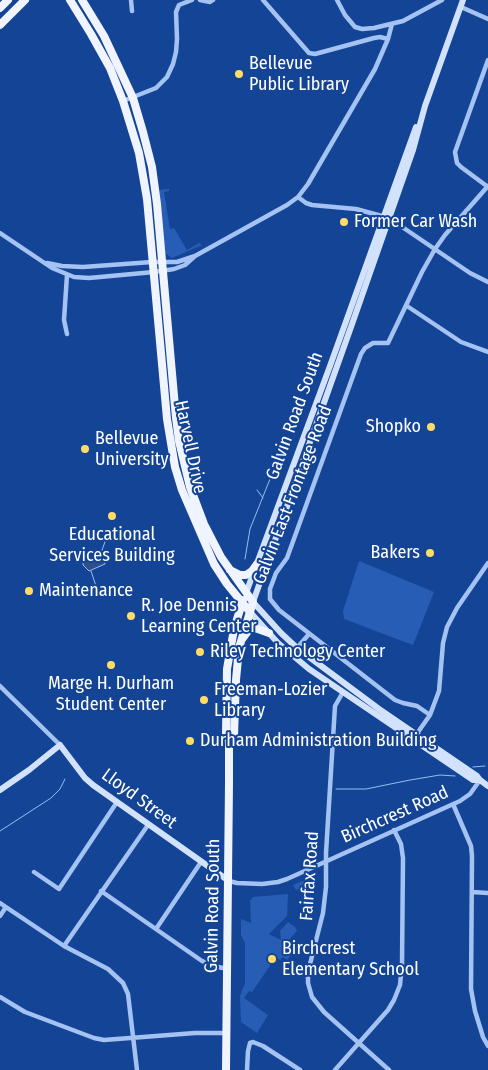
<!DOCTYPE html>
<style>
body{margin:0}
canvas{display:block;background:#144495}
</style>
<canvas width="488" height="1070"></canvas>
<script>
const c = document.querySelector('canvas').getContext('2d');
c.lineJoin = 'round';
function paint(path, color) { c.fillStyle = color; c.fill(path, 'evenodd'); }
const shape = rows => new Path2D(rows.map(r => 'M' + r).join(''));
function stroke(path, color, width, dash) { c.strokeStyle = color; c.lineWidth = width; c.lineCap = dash ? 'butt' : 'round'; c.setLineDash(dash || []); c.stroke(path); }
function drawText(font, color, halo, rows, align = 'center') {
  c.font = font + ' "Fira Sans Condensed",sans-serif'; c.lineWidth = 4; c.setLineDash([]); c.textBaseline = 'middle'; c.strokeStyle = halo; c.fillStyle = color; for (const [text, x, y, turn = 0] of rows) {
    c.save(); c.translate(x, y); c.rotate((+turn || 0) * Math.PI / 180); c.textAlign = isNaN(turn) ? turn : align; if (halo) c.strokeText(text, 0, 0); c.fillText(text, 0, 0); c.restore();
  }
}
const green = shape([
 [169,189,169,191,164,192,170,229,174,228,187,250,199,243,202,245,172,258,165,253,158,190],
 [359,561,434,592,413,645,344,619,343,611],
 [314,876,317,881,296,890,293,885],
 [288,894,287,916,269,934,281,940,280,931,288,922,295,927,297,931,286,943,291,955,287,960,283,957,280,960,276,957,252,992,249,991,244,998,268,1015,257,1033,241,1022,240,996,245,983,245,943,241,935,241,919,251,923,250,901,253,897]
]);
const water = shape([
 [100,552,104,555,105,564,89,571,83,565,83,561,86,558,92,559,100,552]
]);
const stream = shape([
 [257,490,263,498],
 [101,553,106,539],
 [245,559,250,529,284,444],
 [91,571,96,586],
 [473,767,485,766],
 [336,789,366,789,410,780,440,775,455,776],
 [0,831,51,798,60,789,65,779]
]);
const street = shape([
 [131,0,132,11],
 [200,0,210,2,213,0],
 [263,0,309,53,315,54,374,38,380,37,388,39],
 [337,0,345,15,355,27,362,29,374,28,403,21,442,0],
 [461,7,488,19],
 [488,60,455,152,457,163,461,167,488,187],
 [123,101,156,88,167,77,173,64,176,52,177,39,176,12,179,5,192,0],
 [298,197,306,203,312,205,356,209,389,218,470,273,488,282],
 [0,233,52,268,74,277,89,278,154,272,174,269,185,265,195,256,287,205,298,197,308,184,375,69,388,39,392,24],
 [47,263,62,266,83,267,152,262,177,262,195,256],
 [67,275,64,320,67,334],
 [407,306,461,342,488,352],
 [297,648,309,634],
 [0,686,60,745],
 [343,692,335,706,326,853,326,887,323,913,308,972,308,983,312,997,324,1012,389,1070],
 [430,715,417,706,403,703,395,700,279,610,270,599,270,589,276,573,287,558,361,354,365,348,373,343,388,343,422,272,435,249,445,235,488,186],
 [416,735,430,715,439,691,443,643,447,627,457,608,488,563],
 [453,804,471,846,472,856,471,989,475,1011,483,1037,488,1046],
 [34,872,59,889,117,802],
 [229,881,237,883,262,884,278,882,287,879,460,801,470,794,480,780],
 [101,891,202,961,213,966,228,969],
 [472,892,488,893],
 [0,903,64,946,108,969,123,983,128,994,137,1070],
 [0,916,6,907],
 [156,929,201,862],
 [64,946,148,825],
 [0,997,25,1012,94,1038,104,1040,195,1033,227,1033],
 [247,1070,248,1051,250,1043,253,1042,263,1046,300,1070],
 [335,1070,388,1010,394,1000,400,985,402,965,403,858,401,844,394,830]
]);
const secondary = shape([
 [463,0,425,106,413,150,351,327,253,602,281,633,297,648,379,709,477,776,480,780,488,786],
 [246,593,330,366,416,127],
 [250,612,278,643,309,669,473,780,480,780],
 [0,790,29,770,60,745,85,778,93,785,229,881]
]);
const primary = shape([
 [70,0,91,34,110,68,123,101,139,153,147,199,167,419,175,467,182,490,214,564,227,584,250,612],
 [82,0,104,36,133,98,143,132,152,167,157,204,176,418,179,441,190,487,204,524,221,557,253,602,239,648,236,680,234,735,229,743],
 [0,8,8,0],
 [0,25,25,0],
 [230,570,240,575,246,575,252,571,257,564],
 [243,638,248,631,255,628,269,633],
 [226,1070,229,783,229,743,226,734,227,669,234,629,243,600]
]);
const markers = [
 [239,74,5,"#ffdc65"],
 [344,222,5,"#ffdc65"],
 [431,427,5,"#ffdc65"],
 [85,449,5,"#ffdc65"],
 [112,516,5,"#ffdc65"],
 [430,553,5,"#ffdc65"],
 [29,591,5,"#ffdc65"],
 [131,616,5,"#ffdc65"],
 [200,652,5,"#ffdc65"],
 [111,665,5,"#ffdc65"],
 [204,700,5,"#ffdc65"],
 [190,741,5,"#ffdc65"],
 [272,959,5,"#ffdc65"]
];
const poiNames = [
 ["Bellevue",249,64],
 ["Public Library",249,85],
 ["Former Car Wash",354,222],
 ["Shopko",421,427,"right"],
 ["Bellevue",95,439],
 ["University",95,460],
 ["Educational",112,535,"center"],
 ["Services Building",112,556,"center"],
 ["Bakers",420,553,"right"],
 ["Maintenance",39,591],
 ["R. Joe Dennis",141,606],
 ["Learning Center",141,627],
 ["Riley Technology Center",210,652],
 ["Marge H. Durham",111,684,"center"],
 ["Student Center",111,705,"center"],
 ["Freeman-Lozier",214,690],
 ["Library",214,711],
 ["Durham Administration Building",200,741],
 ["Birchcrest",282,949],
 ["Elementary School",282,970]
];
const streetNames = [
 ["Galvin Road South",295,416,-70],
 ["Harvell Drive",190,447,78],
 ["Galvin East Frontage Road",293,495,-69],
 ["Lloyd Street",139,799,36],
 ["Birchcrest Road",395,815,-24],
 ["Fairfax Road",310,876,-86],
 ["Galvin Road South",213,906,-89]
];
paint(green, '#275db5');
paint(water, '#2d508d');
stroke(water, '#96bcf5', 1);
stroke(stream, '#96bcf5', 1);
stroke(street, '#a4c2f2', 4.5);
stroke(secondary, '#d3e2fc', 6);
stroke(primary, '#eff4ff', 8);
for (const [x, y, r, color] of markers) { const dot = new Path2D(); dot.arc(x, y, r, 0, 2 * Math.PI); c.fillStyle = color; c.fill(dot); stroke(dot, '#144495', 2); }
drawText('18px', '#fff', '#144495', poiNames, 'left');
drawText('18px', '#fff', '#144495', streetNames);
</script>
